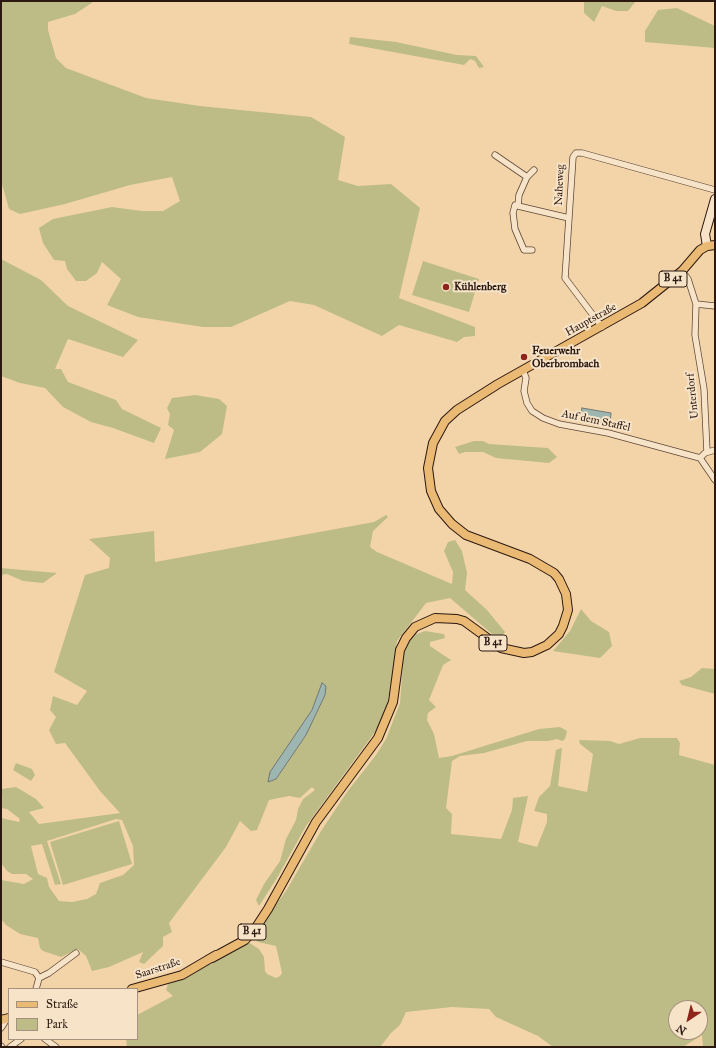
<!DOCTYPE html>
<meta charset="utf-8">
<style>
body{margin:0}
#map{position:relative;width:716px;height:1048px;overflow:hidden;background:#f3d4a9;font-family:"IM FELL Great Primer",serif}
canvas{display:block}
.frame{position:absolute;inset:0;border:2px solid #2b1811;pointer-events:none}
.legend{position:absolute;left:8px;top:988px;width:130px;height:52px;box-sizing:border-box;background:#f7e3c7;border:1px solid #a5927e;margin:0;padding:5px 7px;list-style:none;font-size:12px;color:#2b1811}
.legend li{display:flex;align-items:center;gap:8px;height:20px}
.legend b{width:20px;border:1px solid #a5927e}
.north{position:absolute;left:668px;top:1000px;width:40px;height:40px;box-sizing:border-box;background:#f7e3c7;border:1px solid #a5927e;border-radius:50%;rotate:215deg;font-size:11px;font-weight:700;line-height:16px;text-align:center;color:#2b1811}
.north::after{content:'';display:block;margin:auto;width:14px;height:18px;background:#8f2418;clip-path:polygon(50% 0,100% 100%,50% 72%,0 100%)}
</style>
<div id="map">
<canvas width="716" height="1048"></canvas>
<div class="frame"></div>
<ul class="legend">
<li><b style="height:5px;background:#eaba74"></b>Straße</li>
<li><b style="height:11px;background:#bdbc87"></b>Park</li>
</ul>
<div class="north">N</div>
</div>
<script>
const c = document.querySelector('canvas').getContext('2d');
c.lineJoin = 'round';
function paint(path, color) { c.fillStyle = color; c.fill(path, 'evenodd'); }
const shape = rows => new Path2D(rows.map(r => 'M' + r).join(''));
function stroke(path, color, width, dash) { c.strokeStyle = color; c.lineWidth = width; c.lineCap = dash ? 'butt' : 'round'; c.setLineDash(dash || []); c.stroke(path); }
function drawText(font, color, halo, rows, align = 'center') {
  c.font = font + ' "IM FELL Great Primer",serif'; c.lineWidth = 4; c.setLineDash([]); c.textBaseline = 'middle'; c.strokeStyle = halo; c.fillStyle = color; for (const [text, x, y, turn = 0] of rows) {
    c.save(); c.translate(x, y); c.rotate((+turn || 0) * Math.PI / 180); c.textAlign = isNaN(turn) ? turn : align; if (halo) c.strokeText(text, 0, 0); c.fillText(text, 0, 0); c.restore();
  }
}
const green = shape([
 [1,1,121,1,93,2,75,14,48,22,48,30,56,58,66,68,146,98,200,106,311,117,345,137,338,180,358,186,391,184,420,208,399,298,475,327,475,336,464,337,457,342,399,325,382,336,314,305,290,301,231,327,203,327,138,317,107,305,121,279,102,262,97,273,86,281,76,281,67,269,65,261,54,260,43,243,39,228,53,219,112,207,142,211,163,211,180,201,172,177,130,185,65,204,20,214,9,209,2,184,1,165],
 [584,1,636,1,628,11,616,11,602,6,594,22,584,13],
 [677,8,715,26,715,48,645,42,645,31,658,10],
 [350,37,396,42,457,55,476,56,484,67,479,68,475,61,470,59,464,65,349,44],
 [1,259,41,280,68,306,138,340,123,357,68,339,55,369,61,369,68,382,116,400,122,409,161,428,154,443,113,428,91,422,63,407,45,388,20,383,1,376],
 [423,261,479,279,469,312,412,295],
 [195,395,219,399,227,406,222,434,200,452,165,459,174,430,168,425,170,414,167,408,172,398],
 [474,441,483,441,489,444,548,448,557,457,549,463,496,458,483,452,465,452,459,454,455,447],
 [386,515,388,517,373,531,370,547,377,552,452,584,453,572,444,551,448,542,455,540,462,551,467,573,465,590,487,610,505,632,499,640,450,598,426,603,397,641,388,701,380,725,306,826,277,878,259,906,256,900,264,884,280,861,286,839,296,820,298,809,303,799,315,790,312,787,300,798,289,796,269,800,257,830,251,831,240,821,226,847,169,923,172,932,163,937,163,946,144,964,139,962,143,952,109,967,92,971,86,956,78,949,61,957,43,951,40,948,38,938,20,934,6,925,1,919,1,880,24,884,33,879,26,874,12,874,7,871,1,863,1,818,19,822,20,819,7,809,1,808,1,801,3,800,1,798,1,789,16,787,36,799,44,808,29,812,39,824,120,813,100,791,65,743,56,744,49,730,56,717,50,710,53,696,77,705,87,691,54,672,85,575,109,568,110,558,89,539,154,531,155,562,374,522],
 [322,684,325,695,306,735,276,779,269,782,270,772,303,725,312,709],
 [116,819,122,820,133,846,134,865,123,875,100,883,96,894,87,899,72,902,59,901,49,887,47,878,38,874,31,846,42,844,55,885,61,884,47,841],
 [1,568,57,573,43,583,23,581,7,574,1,575],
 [581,609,591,621,609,632,612,646,600,658,553,651,570,631],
 [425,631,444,634,445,638,430,642,430,646,451,660,443,665,429,700,436,707,428,713,427,720,434,734,439,758,452,756,539,729,560,727,567,731,565,739,562,741,557,739,548,741,527,741,484,753,460,756,452,761,446,808,452,814,451,834,501,839,512,810,513,798,528,796,518,842,537,847,547,822,547,814,534,811,539,797,550,786,556,750,562,748,558,786,587,792,593,754,580,744,579,740,610,741,619,744,640,738,677,738,680,743,679,755,715,765,715,1047,703,1047,702,1035,683,1047,553,1047,538,1036,496,1017,489,1009,452,1007,406,1012,400,1025,391,1033,380,1047,127,1047,126,1039,137,1039,137,1015,173,996,166,990,168,984,183,979,248,942,259,949,264,957,265,971,267,974,276,978,280,976,282,973,276,946,258,942,254,937,256,931,286,891,321,831,347,792,376,755,386,739,400,703,404,649,414,635],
 [676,1008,700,1008,700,1032,676,1032],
 [702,668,715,669,715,694,682,685,679,681,691,677],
 [16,763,32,769,35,775,31,781,13,770],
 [119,821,132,864,63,885,50,842]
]);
const water = shape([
 [582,408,611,413,610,424,583,421,580,416,582,408],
 [322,683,326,686,325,695,306,735,276,779,268,782,270,772,312,710,322,683]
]);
const street = shape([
 [495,155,527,177,519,195,518,206,569,218],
 [527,177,534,170],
 [518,206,515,205,513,213,515,229,524,250,532,250],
 [682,271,688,279,696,304,695,335,704,389,707,452],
 [696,304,715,306],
 [602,327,565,278,573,157,576,153,582,153,715,190],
 [523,370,526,378,524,391,527,403,532,411,543,418,559,424,608,433,700,458],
 [700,458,715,480],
 [700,458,705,453,715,450],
 [1,962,35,972,39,978,36,989],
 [39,978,49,973,76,953],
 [1,1028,7,1019],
 [45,1039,56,1047],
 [1,1046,2,1047],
 [10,1047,21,1039]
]);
const secondary = shape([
 [707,246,705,234,715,199]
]);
const primary = shape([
 [212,958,245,940,255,929,268,909,316,822,378,738,393,702,400,650,406,638,415,627,435,618,457,619,464,621,501,648,524,653,532,652,547,645,559,634,563,626,568,610,566,594,559,579,554,573,530,559,466,535,452,524,439,509,431,491,428,468,433,443,445,421,457,410,498,384,642,303,682,271,700,250,707,246,715,245],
 [132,989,182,975,216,955],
 [1,1020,9,1018]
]);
const markers = [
 [446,287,4,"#8f2418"],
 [524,357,4,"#8f2418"]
];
const shields = [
 [673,279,28],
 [493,643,28],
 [252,932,28]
];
const shieldNames = [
 ["B 41",673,279],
 ["B 41",493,643],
 ["B 41",252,932]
];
const streetNames = [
 ["Naheweg",560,185,-87],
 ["Hauptstraße",591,320,-29],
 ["Unterdorf",693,396,-96],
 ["Auf dem Staffel",596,421,12],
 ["Saarstraße",158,969,-18]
];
const poiNames = [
 ["Kühlenberg",454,287],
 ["Feuerwehr",532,351],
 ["Oberbrombach",532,364]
];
paint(green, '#bdbc87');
paint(water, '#9eb6b2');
stroke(water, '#707772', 1);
stroke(street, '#5d4737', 7);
stroke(secondary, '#2b1811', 10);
stroke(primary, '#2b1811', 10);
stroke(street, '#f7e3c7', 5.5);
stroke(secondary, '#f7e3c7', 8);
stroke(primary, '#eaba74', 8);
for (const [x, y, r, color] of markers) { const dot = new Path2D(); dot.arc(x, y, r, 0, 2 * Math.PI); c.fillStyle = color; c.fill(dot); stroke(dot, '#f7e3c7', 1.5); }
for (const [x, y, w] of shields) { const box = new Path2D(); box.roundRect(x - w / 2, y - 8, w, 16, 3); c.fillStyle = '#f7e3c7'; c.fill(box); stroke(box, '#2b1811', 1); }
drawText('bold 10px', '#2b1811', null, shieldNames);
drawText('11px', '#2b1811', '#f7e3c7', streetNames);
drawText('bold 11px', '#2b1811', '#f7e3c7', poiNames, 'left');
</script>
